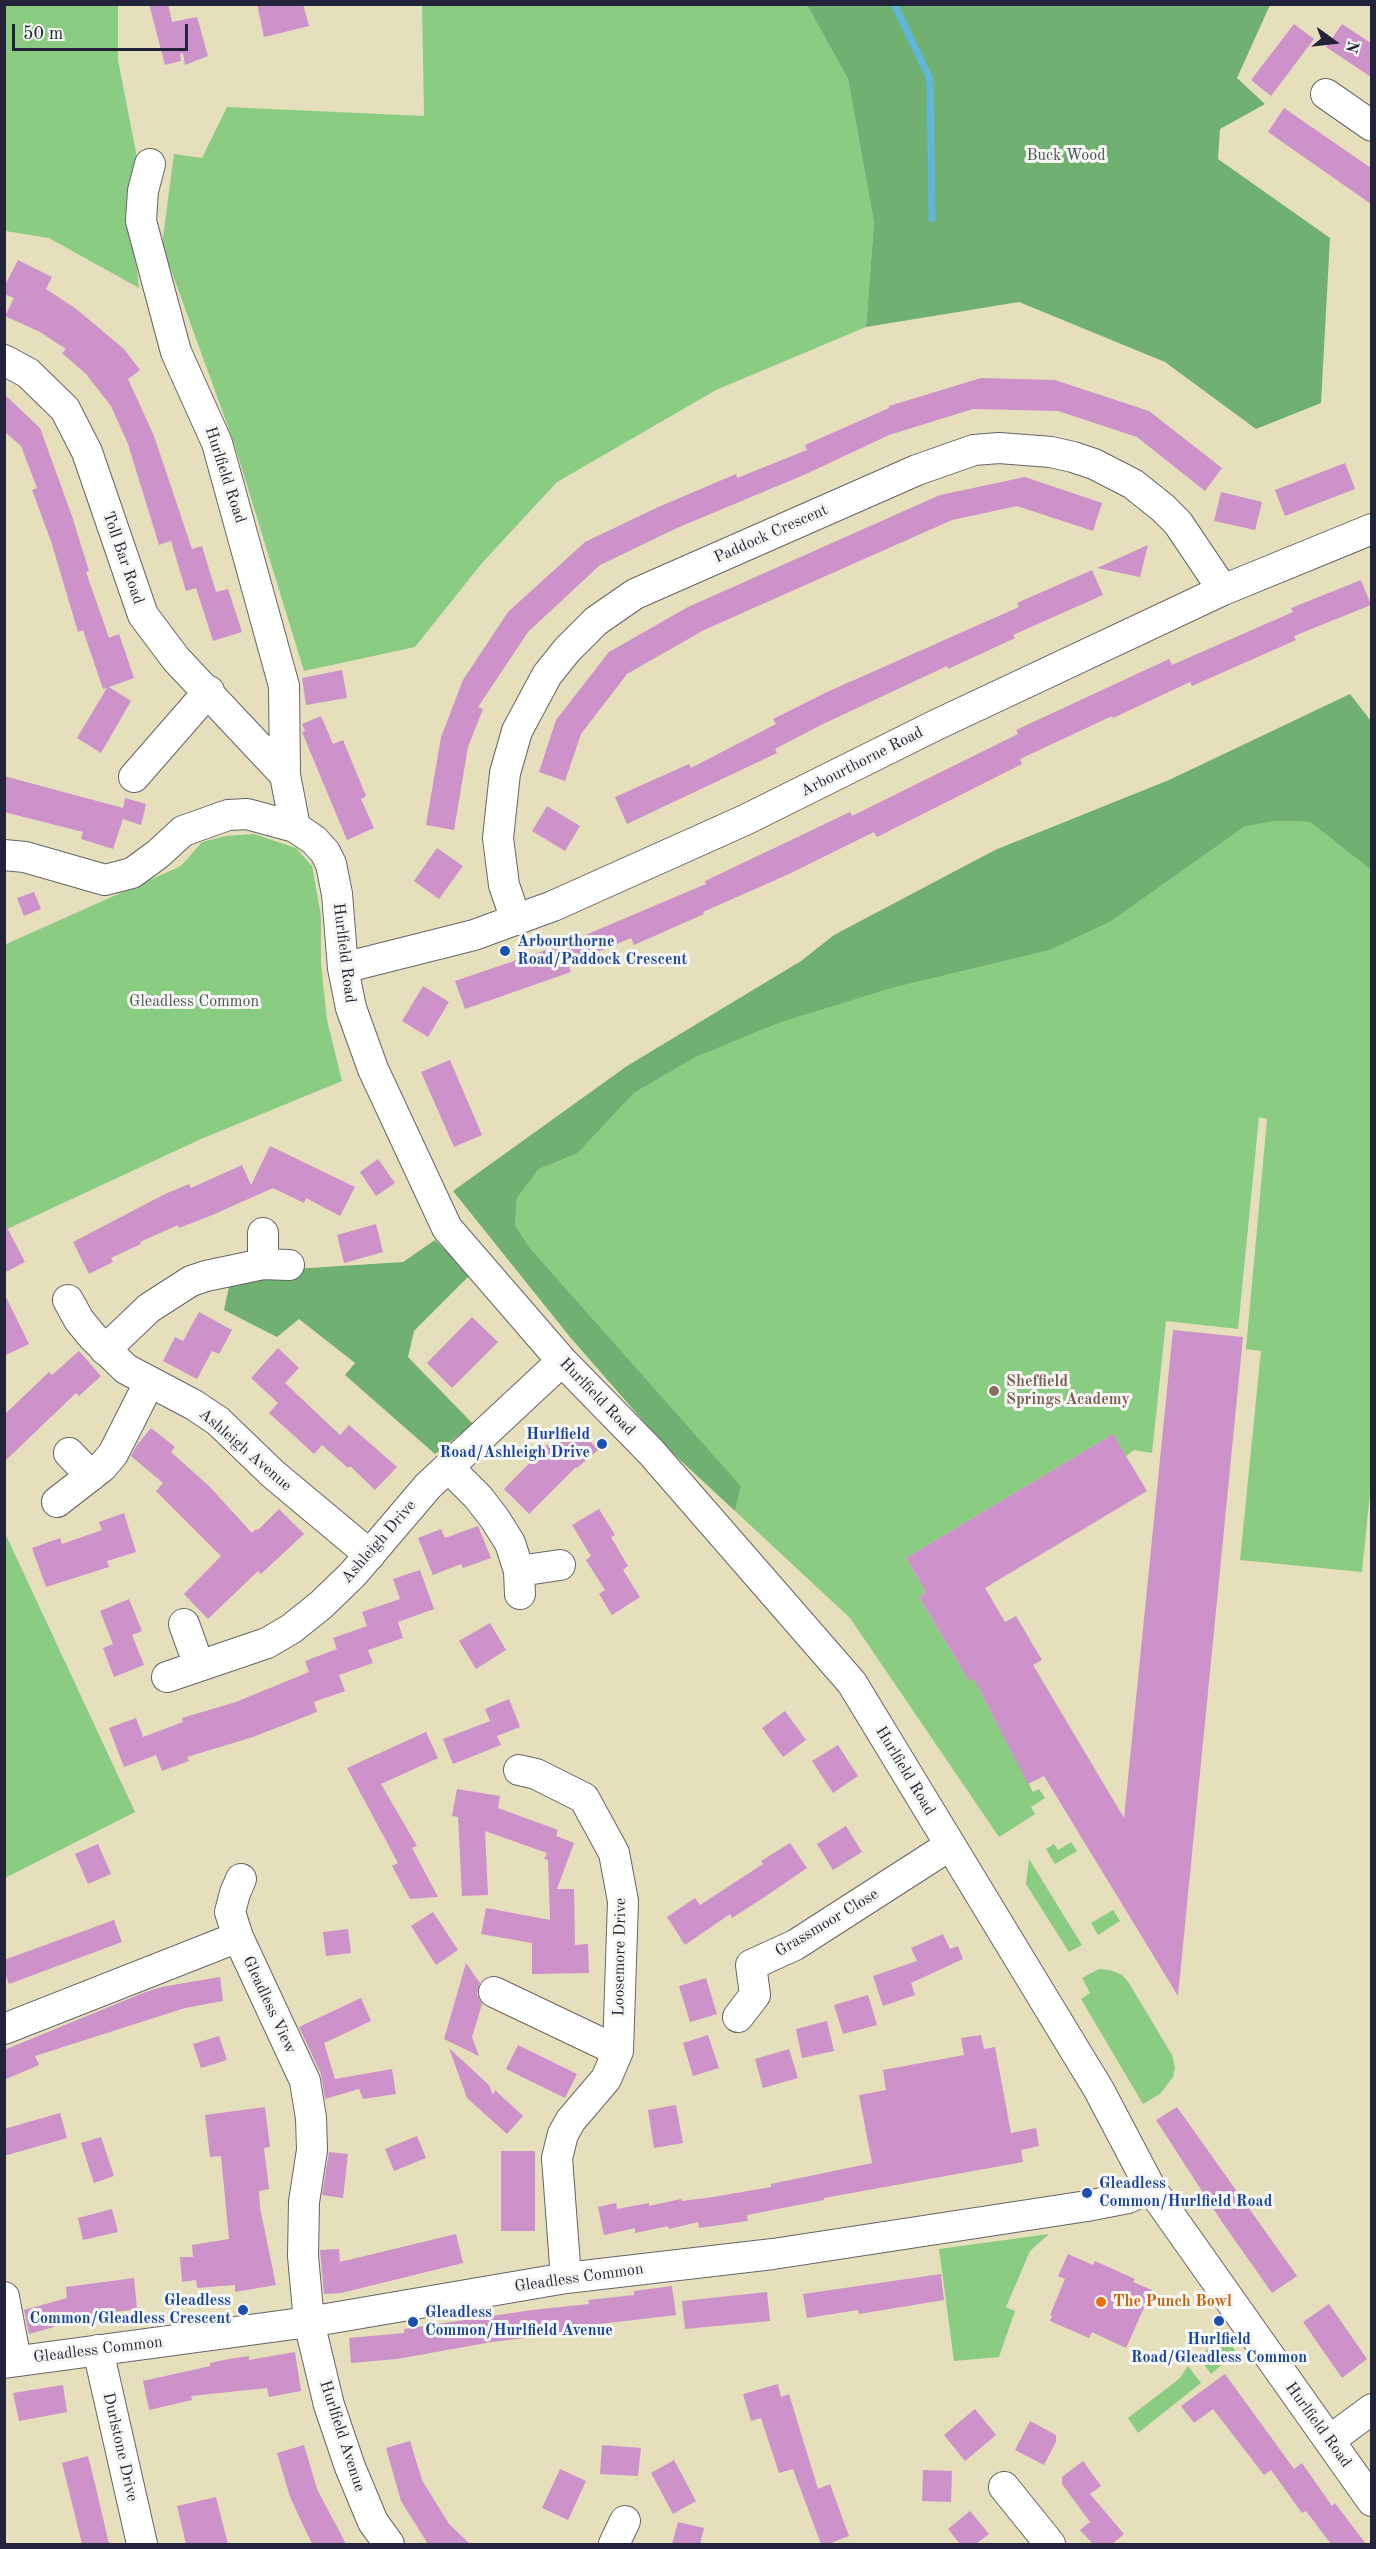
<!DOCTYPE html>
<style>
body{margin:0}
#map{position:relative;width:1376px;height:2549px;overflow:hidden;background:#e6dfbb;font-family:"Old Standard TT",serif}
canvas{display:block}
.frame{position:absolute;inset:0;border:6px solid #22223b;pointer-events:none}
.north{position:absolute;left:1304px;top:12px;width:60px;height:60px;-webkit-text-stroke:4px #f6f6f2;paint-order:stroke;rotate:105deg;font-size:16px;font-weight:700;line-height:24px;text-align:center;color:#22223b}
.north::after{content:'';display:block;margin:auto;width:21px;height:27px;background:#22223b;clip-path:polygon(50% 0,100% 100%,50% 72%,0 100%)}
.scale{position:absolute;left:12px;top:24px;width:176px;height:27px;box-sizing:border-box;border:3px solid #22223b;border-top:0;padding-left:8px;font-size:18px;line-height:21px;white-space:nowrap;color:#22223b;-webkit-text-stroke:4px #f6f6f2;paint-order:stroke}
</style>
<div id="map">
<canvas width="1376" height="2549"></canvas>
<div class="frame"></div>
<div class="north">N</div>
<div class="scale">50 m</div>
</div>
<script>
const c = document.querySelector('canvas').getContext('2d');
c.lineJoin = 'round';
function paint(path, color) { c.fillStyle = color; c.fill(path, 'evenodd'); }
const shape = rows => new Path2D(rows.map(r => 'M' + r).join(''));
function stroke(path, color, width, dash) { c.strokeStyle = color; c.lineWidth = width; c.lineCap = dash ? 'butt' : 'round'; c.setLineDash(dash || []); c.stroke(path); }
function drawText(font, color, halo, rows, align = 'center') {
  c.font = font + ' "Old Standard TT",serif'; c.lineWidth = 6; c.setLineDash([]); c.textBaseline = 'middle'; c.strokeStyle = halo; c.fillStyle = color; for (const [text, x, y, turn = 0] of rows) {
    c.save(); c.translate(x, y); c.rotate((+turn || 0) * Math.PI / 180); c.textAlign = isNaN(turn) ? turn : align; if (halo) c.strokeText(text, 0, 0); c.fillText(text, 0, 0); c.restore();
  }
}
const green = shape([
 [422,4,807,5,848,79,874,223,866,327,716,390,557,482,482,563,415,647,304,671,234,443,162,245,174,154,202,158,227,107,424,116],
 [4,5,118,5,118,60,138,163,131,210,139,288,49,238,5,231],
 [1275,821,1310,822,1371,870,1372,1473,1362,1572,1240,1560,1261,1351,1246,1349,1267,1119,1259,1117,1238,1329,1166,1321,1152,1453,1134,1450,1126,1456,1113,1434,906,1558,926,1592,919,1597,969,1681,979,1675,980,1691,1033,1792,1039,1789,1045,1798,1031,1807,1035,1814,999,1837,850,1618,735,1511,741,1486,530,1248,515,1225,517,1198,539,1169,578,1153,634,1093,696,1057,779,1023,892,988,1050,950,1110,922,1244,827],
 [254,834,296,848,312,866,321,916,321,963,327,1020,342,1081,201,1139,5,1230,4,945,181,866,202,842,226,836],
 [4,1531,135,1812,5,1878,4,1878],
 [1071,1842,1077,1851,1055,1864,1046,1849,1054,1844,1058,1850],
 [1029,1859,1082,1945,1069,1952,1026,1884],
 [1113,1910,1120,1921,1098,1935,1091,1923],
 [1099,1969,1110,1970,1122,1975,1129,1983,1172,2055,1175,2068,1173,2077,1160,2094,1143,2104,1081,1999,1090,1993,1082,1978],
 [1049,2234,1030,2251,1006,2307,1015,2311,999,2357,954,2361,939,2249],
 [1222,2331,1238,2355,1225,2362,1211,2374,1199,2358,1211,2345,1214,2336],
 [1188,2366,1201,2383,1138,2433,1128,2418,1179,2379]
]);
const forest = shape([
 [807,5,1270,5,1237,78,1265,104,1220,129,1218,159,1330,238,1321,403,1256,429,1165,362,1019,302,866,327,874,223,848,79],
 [1350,694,1371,721,1371,870,1310,822,1275,821,1244,827,1110,922,1050,950,892,988,779,1023,696,1057,634,1093,578,1153,539,1169,517,1198,515,1225,530,1248,741,1486,735,1511,665,1446,570,1337,453,1191,627,1066,801,961,834,935,995,850,1169,780],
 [435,1240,470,1275,414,1331,408,1357,473,1424,435,1454,345,1375,355,1363,299,1319,277,1337,224,1310,232,1273,403,1262]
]);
const stream = shape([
 [894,4,930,79,932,219]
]);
const building = shape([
 [149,4,168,4,172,22,197,17,208,56,185,65,183,53,180,54,181,61,165,65],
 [257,4,303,4,309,26,264,37],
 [1294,24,1314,39,1271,96,1251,80],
 [1342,24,1371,43,1371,77,1326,47],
 [1284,108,1371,168,1371,204,1268,132],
 [18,260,52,277,46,289,75,308,124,349,140,370,128,379,154,436,192,549,202,546,216,592,228,589,242,632,213,641,196,588,186,591,171,541,159,545,128,444,111,406,86,374,62,353,66,349,40,332,5,316,14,298,4,294,4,287],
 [981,378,1055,380,1149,411,1222,468,1205,491,1137,437,1058,411,973,409,889,435,806,474,677,528,600,565,528,632,478,707,483,709,468,747,454,830,426,825,441,737,463,680,508,612,585,542,656,508,736,474,737,478,807,450,805,445,889,408,889,406],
 [4,394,40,428,72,516,89,571,86,572,109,638,119,634,134,678,109,687,131,701,101,753,77,738,107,688,103,689,83,630,78,632,51,541,32,490,37,488,21,446,4,431],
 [1345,463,1355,489,1285,516,1275,490],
 [1025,477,1102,503,1093,531,1017,506,952,520,704,630,627,674,581,734,565,781,539,772,556,720,609,652,688,607,940,495],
 [1221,492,1262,502,1255,530,1214,521],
 [1148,545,1140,577,1097,568],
 [1092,570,1103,595,1013,635,1015,638,998,646,948,669,947,666,821,725,775,749,777,753,627,824,615,797,689,764,691,768,776,724,773,719,827,692,1019,607,1017,603],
 [1361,580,1371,605,1294,636,1296,640,1192,686,1190,682,1113,718,1112,716,1065,738,1020,759,1022,764,877,837,874,832,789,874,703,912,704,914,634,945,631,938,568,964,571,972,465,1009,455,981,564,944,706,884,705,881,850,812,852,816,1018,734,1016,730,1169,659,1172,665,1293,612,1291,608],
 [342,670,347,698,306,705,302,678],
 [321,716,333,744,343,740,366,796,361,799,374,828,347,840,302,732,305,731,302,724],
 [4,776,123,808,125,798,146,804,141,825,123,819,113,849,81,839,83,832,4,812],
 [547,806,580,826,565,851,532,831],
 [437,848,463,866,439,899,414,881],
 [34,892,41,909,24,916,17,898],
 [423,986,449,1002,428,1037,402,1021],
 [450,1060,482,1135,454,1147,421,1072],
 [270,1146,355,1187,340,1216,306,1198,304,1203,273,1188,210,1216,179,1228,178,1225,140,1242,141,1244,111,1258,113,1262,89,1274,73,1242,165,1194,189,1184,191,1188,242,1165,251,1185],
 [378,1159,395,1183,376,1196,360,1172],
 [4,1222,25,1262,4,1273],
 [376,1224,383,1252,344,1263,337,1235],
 [4,1293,29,1344,4,1356],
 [199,1312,232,1330,219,1354,212,1351,197,1379,163,1361,175,1337,183,1341],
 [472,1317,498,1342,452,1388,427,1363],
 [1173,1330,1243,1337,1178,1996,1044,1776,1028,1784,974,1679,969,1681,919,1597,926,1592,906,1558,1113,1434,1147,1491,985,1588,1005,1622,1016,1616,1042,1660,1033,1665,1124,1818],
 [278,1348,299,1368,285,1383,340,1435,349,1425,397,1467,375,1490,350,1466,348,1468,322,1445,314,1454,269,1413,278,1403,251,1378],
 [79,1351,101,1376,79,1396,76,1393,4,1462,4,1415,49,1372,52,1375],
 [576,1425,598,1450,577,1468,576,1467,529,1514,504,1489,548,1444,551,1447],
 [151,1428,175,1447,171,1452,209,1486,252,1533,256,1529,258,1530,279,1509,304,1534,261,1574,258,1571,208,1619,184,1594,221,1556,156,1491,163,1483,131,1456,137,1445],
 [599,1509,615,1535,611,1537,628,1566,623,1570,640,1597,612,1615,599,1594,605,1590,586,1560,591,1556,572,1525],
 [124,1513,136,1552,107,1561,109,1567,46,1587,32,1548,60,1538,62,1544,102,1530,99,1522],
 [478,1526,491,1558,463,1568,461,1564,433,1575,418,1538,441,1529,445,1538],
 [420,1570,434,1609,398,1622,403,1638,368,1650,373,1663,339,1675,345,1691,314,1702,317,1712,253,1737,187,1757,189,1761,162,1771,156,1755,124,1767,109,1728,136,1718,143,1737,183,1722,182,1718,236,1702,309,1672,305,1661,337,1649,333,1638,367,1626,362,1612,400,1599,393,1579],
 [129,1599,142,1631,132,1635,144,1665,114,1677,103,1648,113,1644,100,1611],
 [490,1623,506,1650,476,1669,459,1641],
 [509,1699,520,1727,497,1736,501,1745,453,1764,443,1739,490,1721,485,1709],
 [785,1711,806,1740,783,1757,762,1728],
 [426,1732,438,1758,381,1784,417,1846,412,1848,438,1897,410,1899,392,1866,398,1863,347,1768],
 [838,1745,858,1776,833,1793,812,1761],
 [457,1789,500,1796,498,1808,558,1830,556,1836,574,1843,557,1889,574,1889,575,1945,588,1944,589,1973,532,1974,532,1943,481,1934,486,1908,550,1920,548,1860,544,1859,547,1853,485,1831,488,1895,462,1896,458,1817,452,1816],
 [846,1826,862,1852,833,1870,817,1844],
 [790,1843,807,1868,760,1900,732,1918,730,1914,685,1945,667,1917,695,1898,700,1905,763,1864,761,1861],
 [98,1844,111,1874,88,1884,75,1854],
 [433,1912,458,1950,436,1965,411,1926],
 [114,1920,122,1942,9,1984,4,1970,4,1960],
 [348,1929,351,1953,326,1956,323,1932],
 [943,1934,950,1949,958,1946,963,1959,911,1983,915,1995,883,2006,873,1976,917,1961,911,1948],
 [466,1963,480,1983,477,1994,482,2004,472,2037,479,2056,444,2039],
 [220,1977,223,2001,185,2008,35,2056,39,2065,4,2080,4,2050,143,1993,161,1987],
 [706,1978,717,2014,690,2022,679,1986],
 [868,1995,877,2025,843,2034,834,2005],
 [361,1998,371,2021,324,2043,335,2079,392,2069,396,2094,363,2099,359,2089,325,2099,321,2074,299,2027],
 [827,2021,834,2051,802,2058,796,2029],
 [708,2035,719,2068,693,2076,683,2043],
 [981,2035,984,2049,995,2047,1011,2133,1036,2128,1039,2146,1021,2150,1023,2162,824,2198,824,2200,747,2215,748,2221,699,2228,698,2222,669,2229,668,2226,635,2233,635,2228,604,2235,598,2207,616,2203,617,2209,649,2203,649,2206,681,2199,682,2201,713,2197,771,2187,771,2184,872,2163,859,2095,886,2090,883,2070,964,2055,961,2038],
 [219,2036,227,2060,201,2068,193,2044],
 [518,2045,577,2074,565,2098,506,2069],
 [449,2048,489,2085,493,2095,495,2090,523,2116,507,2134,467,2098],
 [789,2049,798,2078,763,2088,755,2059],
 [676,2105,683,2143,654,2148,648,2110],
 [265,2107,270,2147,264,2148,269,2189,259,2191,260,2208,276,2285,235,2292,235,2285,197,2288,196,2280,182,2282,180,2257,193,2257,192,2245,229,2239,221,2156,210,2157,205,2115],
 [1177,2107,1297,2276,1272,2293,1222,2222,1156,2120],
 [60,2113,67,2138,4,2156,4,2129],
 [417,2136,426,2158,394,2171,385,2149],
 [101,2137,114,2176,94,2183,81,2143],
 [501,2151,535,2151,535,2231,501,2231],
 [329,2152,348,2154,343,2198,322,2195],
 [112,2209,118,2232,83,2240,78,2218],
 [456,2234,463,2263,341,2293,324,2294,320,2250,339,2249,340,2262],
 [1068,2254,1093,2265,1095,2261,1135,2279,1133,2282,1152,2290,1126,2348,1092,2332,1089,2338,1050,2321,1052,2316,1050,2315,1065,2279,1058,2276],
 [941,2274,944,2300,859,2314,858,2310,807,2318,803,2294],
 [134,2278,137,2309,52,2320,54,2327,29,2334,24,2310,67,2298,66,2287],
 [672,2286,676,2315,583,2326,583,2331,492,2342,397,2359,351,2363,349,2338,404,2333,404,2329,532,2310,589,2304,588,2300,634,2295,634,2291],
 [767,2292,770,2321,685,2329,682,2301],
 [1329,2304,1367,2359,1342,2378,1303,2322],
 [295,2352,301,2391,269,2397,267,2388,191,2396,192,2400,149,2410,143,2381,210,2366,210,2363,229,2359,249,2356,249,2360],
 [1225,2374,1294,2469,1302,2463,1332,2506,1335,2503,1366,2544,1331,2544,1306,2511,1302,2513,1271,2470,1264,2475,1213,2409,1194,2423,1181,2406],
 [778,2384,781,2397,789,2394,818,2489,830,2484,849,2536,828,2544,821,2544,793,2469,779,2473,761,2418,751,2421,743,2394],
 [63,2385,67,2412,19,2421,13,2393],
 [975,2409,996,2435,965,2461,944,2435],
 [1030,2421,1056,2435,1056,2442,1044,2465,1015,2450],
 [410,2441,422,2480,449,2524,470,2544,428,2544,401,2501,386,2448],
 [304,2445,317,2489,346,2544,312,2544,290,2497,277,2453],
 [602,2445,641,2448,638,2476,600,2474],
 [88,2456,96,2488,109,2544,82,2544,62,2463],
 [674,2460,696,2501,673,2514,651,2473],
 [1083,2461,1101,2486,1090,2494,1124,2534,1112,2544,1093,2544,1080,2530,1090,2522,1062,2484,1062,2477],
 [560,2469,586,2481,568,2520,542,2508],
 [923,2470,952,2471,951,2502,922,2501],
 [216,2497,228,2544,186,2544,177,2506],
 [970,2511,989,2534,976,2544,960,2544,948,2529],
 [678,2522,704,2528,700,2544,672,2544]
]);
const minor = shape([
 [1326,94,1372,126],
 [150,164,143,191,141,221,176,352,217,443,284,686,285,775,295,827],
 [4,360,28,373,65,409,87,452,143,615,176,659,285,775],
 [134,777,209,691],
 [4,855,25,857,105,880,132,873,158,854,183,831,228,815,247,814,295,827,314,840,325,852,331,864,337,894,343,968,351,1008,373,1069,447,1228,562,1361,651,1452,852,1683,1099,2090,1150,2187,1372,2501],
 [516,920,504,885,498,838,505,773,517,731,547,675,567,650,596,621,635,594,917,470,974,450,999,448,1051,452,1073,457,1094,464,1133,484,1163,508,1178,523,1223,590],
 [343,968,474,935,553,906,745,820,936,725,1223,590,1372,529],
 [263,1233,263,1264],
 [68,1300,79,1320,93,1337,126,1369,194,1405,218,1421,273,1474,370,1555],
 [105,1350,149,1308,191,1281,206,1276,263,1264,289,1265],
 [69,1453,91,1476],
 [449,1468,478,1497,495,1519,510,1543,519,1571,520,1594],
 [57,1502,102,1467,113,1454,149,1383],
 [519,1571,560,1565],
 [184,1624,199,1666],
 [167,1677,267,1643,291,1629,321,1605,353,1574,428,1486,562,1361],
 [519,1770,536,1774,584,1798,614,1853,623,1901,618,2051,606,2079,571,2120,563,2134,557,2158,566,2278],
 [238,1937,230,1912,235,1893,241,1879],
 [494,1992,618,2051],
 [738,2017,755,1995,751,1965,795,1945,949,1846],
 [4,2029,238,1937,305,2081,311,2118,312,2150,304,2202,303,2256,309,2322,329,2405,350,2467,373,2522,389,2544],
 [4,2297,16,2361],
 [98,2350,142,2544],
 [4,2363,309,2322,566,2278,773,2254,1087,2206,1128,2198,1150,2187],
 [1330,2440,1372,2409],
 [1004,2487,1050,2544],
 [614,2544,625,2521]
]);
const markers = [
 [505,951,6,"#1a4fb4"],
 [994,1391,6,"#8d6e63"],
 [602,1444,6,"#1a4fb4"],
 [1087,2193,6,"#1a4fb4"],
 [1101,2302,6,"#e8710a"],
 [243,2310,6,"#1a4fb4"],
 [1219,2321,6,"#1a4fb4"],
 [413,2322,6,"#1a4fb4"]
];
const parkNames = [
 ["Buck Wood",1066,156],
 ["Gleadless Common",194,1002]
];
const streetNames = [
 ["Hurlfield Road",225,475,72],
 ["Paddock Crescent",771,534,-24],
 ["Toll Bar Road",123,558,71],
 ["Arbourthorne Road",862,762,-27],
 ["Hurlfield Road",344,953,83],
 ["Hurlfield Road",597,1397,46],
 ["Ashleigh Avenue",245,1450,41],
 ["Ashleigh Drive",379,1542,-49],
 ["Hurlfield Road",905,1771,59],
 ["Grassmoor Close",827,1923,-31],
 ["Loosemore Drive",620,1957,-89],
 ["Gleadless View",269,2005,65],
 ["Gleadless Common",579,2278,-8],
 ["Gleadless Common",98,2350,-7],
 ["Hurlfield Road",1318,2425,54],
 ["Hurlfield Avenue",342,2436,72],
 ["Durlstone Drive",120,2447,77]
];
const transitNames = [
 ["Arbourthorne",517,942],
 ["Road/Paddock Crescent",517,960],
 ["Hurlfield",590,1435,"right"],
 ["Road/Ashleigh Drive",590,1453,"right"],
 ["Gleadless",1099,2184],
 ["Common/Hurlfield Road",1099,2202],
 ["Gleadless",231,2301,"right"],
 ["Common/Gleadless Crescent",231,2319,"right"],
 ["Gleadless",425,2313],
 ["Common/Hurlfield Avenue",425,2331],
 ["Hurlfield",1219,2340,"center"],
 ["Road/Gleadless Common",1219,2358,"center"]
];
const educationNames = [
 ["Sheffield",1006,1382],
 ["Springs Academy",1006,1400]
];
const foodNames = [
 ["The Punch Bowl",1113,2302]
];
paint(green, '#8bcc83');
paint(forest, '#70b071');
stroke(stream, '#5fb8dc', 7);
paint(building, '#cd92ca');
stroke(minor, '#676468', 32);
stroke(minor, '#fff', 30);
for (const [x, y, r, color] of markers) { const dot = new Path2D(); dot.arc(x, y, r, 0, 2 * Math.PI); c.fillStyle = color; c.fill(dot); stroke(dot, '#f6f6f2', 2); }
drawText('16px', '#425551', '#f6f6f2', parkNames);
drawText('16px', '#22223b', '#f6f6f2', streetNames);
drawText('bold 16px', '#164399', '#f6f6f2', transitNames, 'left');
drawText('bold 16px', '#785e54', '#f6f6f2', educationNames, 'left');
drawText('bold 16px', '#c56008', '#f6f6f2', foodNames, 'left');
</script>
